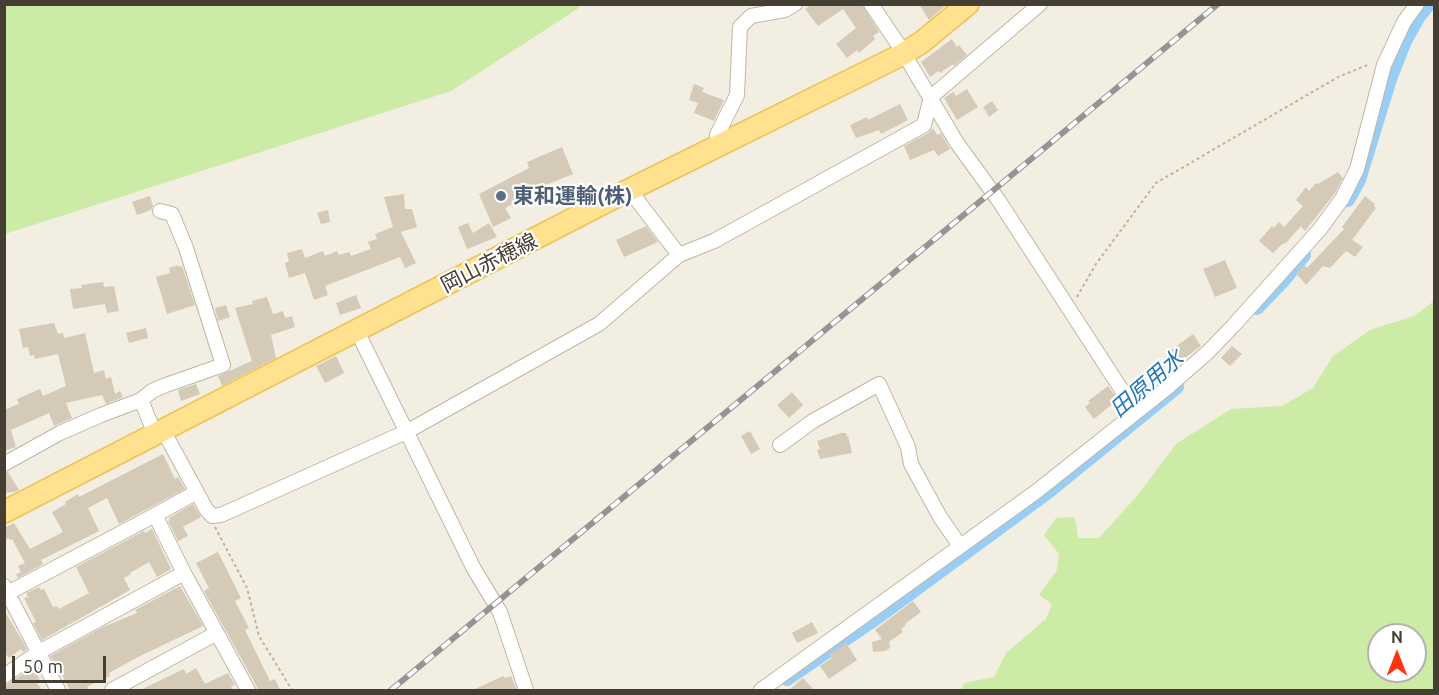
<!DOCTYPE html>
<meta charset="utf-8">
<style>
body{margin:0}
#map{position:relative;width:1439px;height:695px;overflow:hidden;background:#f3eee2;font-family:Ubuntu,sans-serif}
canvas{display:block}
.frame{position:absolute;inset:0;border:6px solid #453e32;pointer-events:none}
.north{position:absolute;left:1367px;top:623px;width:60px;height:60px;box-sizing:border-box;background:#fff;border:2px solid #b5b2ad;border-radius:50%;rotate:0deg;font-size:16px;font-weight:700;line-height:24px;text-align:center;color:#453e32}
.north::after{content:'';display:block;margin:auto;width:21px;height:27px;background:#ff350d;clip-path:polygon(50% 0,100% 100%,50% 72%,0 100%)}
.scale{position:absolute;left:12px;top:656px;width:94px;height:27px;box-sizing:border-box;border:3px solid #453e32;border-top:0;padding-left:8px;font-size:18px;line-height:21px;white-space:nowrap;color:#453e32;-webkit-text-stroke:4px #fff;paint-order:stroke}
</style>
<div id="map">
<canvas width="1439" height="695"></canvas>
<div class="frame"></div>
<div class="north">N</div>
<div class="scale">50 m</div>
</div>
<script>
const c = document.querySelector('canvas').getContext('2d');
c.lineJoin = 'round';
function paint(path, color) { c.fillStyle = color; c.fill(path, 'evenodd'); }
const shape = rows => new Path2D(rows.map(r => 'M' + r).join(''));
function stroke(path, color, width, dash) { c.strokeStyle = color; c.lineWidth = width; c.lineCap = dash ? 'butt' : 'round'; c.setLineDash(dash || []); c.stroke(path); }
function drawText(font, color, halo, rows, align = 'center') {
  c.font = font + ' Ubuntu,"Noto Sans JP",sans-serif'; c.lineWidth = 4.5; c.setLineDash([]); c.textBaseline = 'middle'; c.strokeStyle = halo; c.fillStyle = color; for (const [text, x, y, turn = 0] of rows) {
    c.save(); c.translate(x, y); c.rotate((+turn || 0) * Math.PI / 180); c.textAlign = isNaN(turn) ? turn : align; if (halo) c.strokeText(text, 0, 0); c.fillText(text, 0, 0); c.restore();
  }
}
const green = shape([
 [5,4,579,4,579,8,451,91,5,234],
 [1434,301,1434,690,961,690,964,683,994,677,1006,653,1046,619,1052,604,1039,595,1057,570,1059,554,1044,535,1056,518,1075,517,1078,538,1099,538,1137,496,1176,444,1231,409,1282,406,1313,388,1333,356,1370,330,1414,316],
 [1379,635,1415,635,1415,671,1379,671]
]);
const canal = shape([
 [1348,200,1359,180,1390,79,1405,41,1419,16,1429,4],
 [1257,308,1284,280,1304,255],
 [787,679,875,619,1048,492,1177,387]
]);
const building = shape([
 [812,4,862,4,879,32,873,36,875,39,859,53,857,50,847,58,836,44,856,28,843,9,818,26,805,9],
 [919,4,947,4,929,20],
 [952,39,957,47,959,45,967,55,954,66,953,64,940,73,938,71,930,77,921,62],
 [694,84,704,88,702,92,724,100,714,121,694,113,698,103,689,100],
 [967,89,978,107,957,120,944,98,953,92,956,96],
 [992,101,998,110,989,117,983,107],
 [900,104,908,120,881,134,879,130,856,138,850,125,867,117,868,120],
 [933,128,937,135,941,133,950,149,938,156,934,150,910,160,904,146,928,133],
 [562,147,573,174,526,193,528,196,505,208,511,218,493,227,479,194,529,168,527,162],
 [1338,172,1343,178,1335,193,1305,231,1301,226,1286,243,1282,244,1273,253,1259,241,1272,226,1274,228,1279,222,1284,227,1303,206,1296,200,1306,187,1309,191,1316,183,1318,184],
 [404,194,405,209,412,209,417,227,401,232,416,263,405,268,400,257,325,286,328,295,314,300,305,273,289,278,285,263,289,261,287,253,302,249,305,258,323,251,325,256,337,251,339,255,349,252,351,256,371,249,368,242,377,239,375,234,393,227,384,197],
 [150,196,153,206,151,210,137,215,132,202],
 [1365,196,1375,204,1374,206,1376,208,1352,240,1363,247,1355,257,1346,251,1330,268,1323,266,1306,285,1296,273,1304,265,1307,268,1344,229,1342,227],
 [328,210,330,222,321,224,317,213],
 [468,223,473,233,489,223,497,237,467,249,458,227],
 [646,226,658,242,624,257,616,240],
 [1225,260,1237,288,1215,297,1203,269],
 [178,265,179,267,182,266,195,305,167,314,156,277,170,273,169,268],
 [103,282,104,287,114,286,119,311,107,313,105,304,73,309,70,289,82,288,81,285],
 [356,295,361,308,340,315,336,303],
 [267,297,273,314,283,311,285,318,292,316,295,327,271,335,276,358,222,386,218,376,252,361,235,308,253,304,252,301],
 [226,305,230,317,218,321,215,308],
 [54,323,58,334,63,333,64,338,85,333,94,373,104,370,106,379,111,377,115,394,120,391,123,397,106,404,102,395,66,403,72,418,54,426,49,413,11,430,16,447,4,451,4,410,19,404,17,399,40,389,43,396,66,386,58,354,35,359,34,355,30,356,28,347,23,348,19,329],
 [146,328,148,338,129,343,126,333],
 [1193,334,1201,346,1175,365,1167,353],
 [1232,346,1242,354,1230,366,1221,358],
 [336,356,344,373,325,383,316,366],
 [196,384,200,394,181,401,178,390],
 [1108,386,1116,397,1112,399,1115,402,1094,419,1085,407,1090,403,1088,401],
 [792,392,803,405,789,418,777,405],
 [750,431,760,449,751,454,741,436],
 [841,433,846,433,847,437,848,436,852,453,820,459,817,450,820,449,817,441],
 [163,454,175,479,178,477,185,489,119,524,107,498,88,508,99,531,41,560,43,564,18,578,16,574,21,572,18,566,25,563,12,539,10,540,8,538,4,540,4,528,14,523,30,549,63,532,52,512,66,504,65,502,78,494,79,497],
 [8,472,19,490,14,492,4,493,4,473],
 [193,504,201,517,183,527,188,536,178,541,168,521,170,520,169,518],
 [152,529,171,569,157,577,149,562,130,573,131,574,124,578,130,590,42,640,33,623,36,622,24,598,28,597,26,593,39,587,41,590,44,589,53,607,57,606,59,609,89,593,76,567,144,531,145,533],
 [218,552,241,598,235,601,249,628,245,630,270,681,275,679,280,690,257,690,257,687,204,591,209,588,196,563],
 [180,586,205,629,203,626,138,657,109,673,110,676,87,687,89,690,70,690,55,661,54,662,50,656,103,627,137,613,135,610],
 [913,601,921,612,905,624,906,625,901,629,903,632,889,642,890,648,885,651,873,652,872,642,882,639,875,630],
 [4,610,27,649,23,652,21,649,9,658,4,652],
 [812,622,818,633,797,643,792,633],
 [846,643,857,660,829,679,820,666,832,658,829,655],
 [32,668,40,679,36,682,42,690,4,690,4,686],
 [196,668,205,684,228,673,235,685,231,686,233,690,140,690,184,669,186,674],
 [503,676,505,678,511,676,517,690,473,690],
 [803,678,814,690,789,690]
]);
const path = shape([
 [1077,297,1096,264,1156,183,1338,77,1370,64],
 [215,527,247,588,259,636,292,690]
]);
const minor = shape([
 [871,4,900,47,957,143,999,201,1136,412],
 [718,146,717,135,737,95,740,27,751,16,785,10,795,4],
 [631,189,637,200,679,255],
 [357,331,474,569,500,612,526,690],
 [141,400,152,391,166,385,223,365,186,248,172,214,160,211],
 [163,430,206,509,212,516,221,515,408,431,599,324,679,255,714,241,924,125,931,97,1040,4],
 [780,445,813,421,879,384,908,447,911,464,940,517,960,546],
 [4,464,60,433,101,415,141,400,155,434],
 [155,515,197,492],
 [4,586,58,690],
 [4,595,155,515,184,573,248,690],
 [4,676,39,652,184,573],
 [112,690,217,633],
 [761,690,1037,491,1168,387,1208,352,1234,325,1320,229,1342,199,1357,169,1384,65,1404,22,1417,4]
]);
const primary = shape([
 [4,512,631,189,903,54,922,42,968,4]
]);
const rail = shape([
 [391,690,1218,4]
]);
const markers = [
 [501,196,6,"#5c6f8a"]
];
const serviceNames = [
 ["東和運輸(株)",513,196]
];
const streetNames = [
 ["岡山赤穂線",489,263,-27]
];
const waterNames = [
 ["田原用水",1147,384,-41]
];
paint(green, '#cbeba7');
stroke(canal, '#98cef6', 14);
paint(building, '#d5cab7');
stroke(minor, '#bfb6a4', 16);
stroke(primary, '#edc256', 24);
stroke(path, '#c2b294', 2, [3, 3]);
stroke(minor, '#fff', 14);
stroke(primary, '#ffe18f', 21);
stroke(rail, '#949494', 6);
stroke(rail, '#fff', 4, [11]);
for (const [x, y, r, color] of markers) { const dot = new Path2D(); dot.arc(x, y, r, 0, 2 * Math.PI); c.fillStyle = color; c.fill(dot); stroke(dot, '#fff', 2); }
drawText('bold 21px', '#4e5e75', '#fff', serviceNames, 'left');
drawText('21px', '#453e32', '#fff', streetNames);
drawText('italic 22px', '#2477b8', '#fff', waterNames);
</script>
